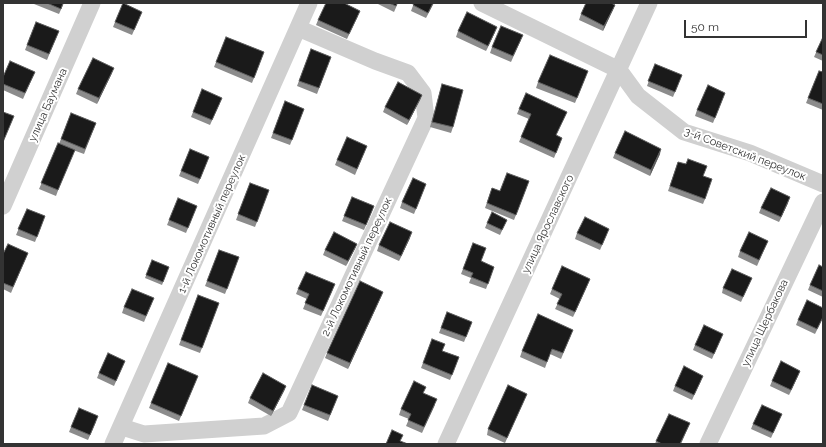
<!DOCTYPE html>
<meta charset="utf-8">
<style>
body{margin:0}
#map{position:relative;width:826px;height:447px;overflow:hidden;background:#fff;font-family:Raleway,sans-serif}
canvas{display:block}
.frame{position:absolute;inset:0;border:4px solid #333;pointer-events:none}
.scale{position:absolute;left:684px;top:20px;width:123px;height:18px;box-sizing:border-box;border:2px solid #333;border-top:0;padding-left:5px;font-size:12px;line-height:14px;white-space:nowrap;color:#333;-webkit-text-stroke:3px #fff;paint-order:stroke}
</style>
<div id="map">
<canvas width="826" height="447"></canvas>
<div class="frame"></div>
<div class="scale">50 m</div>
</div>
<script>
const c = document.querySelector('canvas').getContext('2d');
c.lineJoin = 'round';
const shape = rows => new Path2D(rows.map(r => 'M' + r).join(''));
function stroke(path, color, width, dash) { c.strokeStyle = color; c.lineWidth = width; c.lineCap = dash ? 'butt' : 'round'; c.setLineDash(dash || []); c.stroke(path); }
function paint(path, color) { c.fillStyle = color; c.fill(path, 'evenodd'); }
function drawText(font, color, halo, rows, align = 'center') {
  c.font = font + ' Raleway,sans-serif'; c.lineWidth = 4; c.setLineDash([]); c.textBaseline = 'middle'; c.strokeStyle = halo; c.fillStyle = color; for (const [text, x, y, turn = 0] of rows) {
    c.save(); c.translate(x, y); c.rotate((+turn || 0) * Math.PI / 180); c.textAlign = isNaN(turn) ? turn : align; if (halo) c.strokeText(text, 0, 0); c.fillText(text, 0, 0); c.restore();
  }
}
const street = shape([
 [482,3,619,70,638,96,684,132,750,153,823,184],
 [3,206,92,3],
 [122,427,144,434,264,426,289,413,426,118,423,93,408,73,375,61,298,28],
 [113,444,309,3],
 [446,444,649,3],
 [708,444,823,202]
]);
const wall = shape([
 [35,3,64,3,59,14,34,4],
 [376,3,398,3,394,12],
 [414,3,434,3,426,18,411,11],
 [615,5,603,31,579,20,581,14],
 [358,16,347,39,316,25,318,20],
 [140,17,132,35,113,27,115,22],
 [36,22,59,31,47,60,25,50],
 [458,31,495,32,486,51,456,37],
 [226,37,264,52,252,83,214,67],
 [823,37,823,61,814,57],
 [521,40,511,62,490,53,492,47],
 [311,49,331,57,317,94,297,86],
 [655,64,682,75,673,97,647,86],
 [819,71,823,72,823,110,806,103],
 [35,72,23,99,3,90,3,77],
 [112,73,97,104,76,94,78,89],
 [586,76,575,103,536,88,538,82],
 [442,84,453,127,451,133,430,127],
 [725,93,713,123,695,116,697,110],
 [422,95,420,100,407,125,383,112,385,107],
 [285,101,304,109,290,145,271,138],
 [220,103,210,125,191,117,193,112],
 [519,109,567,112,556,135,562,138,554,158,519,142,529,119,517,114],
 [71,113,96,123,84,154,73,150,56,196,39,189,59,144],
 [365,151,355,175,335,165,337,160],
 [615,153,660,154,650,176,613,158],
 [209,157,198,184,179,176,181,171],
 [678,162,703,176,705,199,703,204,668,191],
 [529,181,514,220,485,208,492,188,500,191],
 [250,183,269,190,255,227,236,220],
 [424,189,414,214,400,208,402,202],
 [352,197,374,206,364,230,342,221],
 [788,203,779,222,759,213,761,208],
 [197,206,186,233,167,225,169,220],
 [27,209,45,216,35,242,16,235],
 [507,220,500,235,485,228,487,223],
 [577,233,607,234,600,250,575,239],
 [410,238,399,261,377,251,379,245],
 [768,241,757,266,738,257,740,251],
 [473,243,481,261,494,267,486,289,469,283,471,278,461,274],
 [357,244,346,266,323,255,325,250],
 [219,250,239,257,225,294,205,286],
 [28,253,11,293,3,289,3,254],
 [152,260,169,267,162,285,145,278],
 [823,267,823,297,808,290,810,285],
 [752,278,741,302,722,293,723,288],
 [590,279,573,317,555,309,560,299,550,294,552,289],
 [298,289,333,289,321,316,303,309,307,299,296,294],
 [383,292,348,369,325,358,327,353],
 [198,295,219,303,200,353,179,345],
 [152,303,144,322,122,313,124,307],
 [447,312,472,322,464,342,439,333],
 [823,318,815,334,796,325,798,320],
 [723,334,712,359,693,350,695,345],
 [571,335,561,359,550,354,545,368,520,357,522,351],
 [432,339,443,351,459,357,450,380,421,368],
 [125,361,114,386,97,378,99,373],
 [800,371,789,395,770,386,772,381],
 [198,376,179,421,149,408,151,403],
 [701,381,692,400,673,391,675,386],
 [286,386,284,391,271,416,248,403,250,398],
 [423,393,435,405,422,433,406,426,409,419,399,415,401,409],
 [527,394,505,443,487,435,488,429],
 [336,401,328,421,302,410,304,405],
 [782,414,771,438,751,429,753,424],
 [96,422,88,440,69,432,71,427],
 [690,423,681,444,655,444,656,441]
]);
const shadedWall = shape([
 [615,5,613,10,603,31,604,26],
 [497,27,495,32,486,51,488,46],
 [114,68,112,73,97,104,99,98],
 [422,95,420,100,407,125,409,120],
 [661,149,660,154,650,176,651,170],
 [790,197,788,203,779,222,781,217],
 [412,232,410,238,399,261,401,256],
 [357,244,355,249,346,266,348,261],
 [590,279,588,284,573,317,575,312],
 [383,292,381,297,348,369,350,363],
 [800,371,798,376,789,395,791,390],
 [286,386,284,391,271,416,273,411]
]);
const building = shape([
 [47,3,63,3,61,9,47,3],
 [123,3,142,12,134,30,115,22,123,3],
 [326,3,344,3,360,11,349,34,318,20,326,3],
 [389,3,397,3,396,6,389,3],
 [414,3,433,3,428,13,413,5,414,3],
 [586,3,611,3,615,5,604,26,581,14,586,3],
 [467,12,497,27,488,46,458,31,467,12],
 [36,22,59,31,49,54,27,45,36,22],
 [501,26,523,35,513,56,492,47,501,26],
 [226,37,264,52,254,78,216,62,226,37],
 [823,37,823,55,816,52,823,37],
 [311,49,331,57,319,88,299,81,311,49],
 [550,55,588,71,577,98,538,82,550,55],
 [93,58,114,68,99,98,78,89,93,58],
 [10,61,35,72,25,93,3,84,3,77,10,61],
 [655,64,682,75,675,92,648,81,655,64],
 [819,71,823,72,823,104,808,98,819,71],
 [398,82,422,95,409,120,385,107,398,82],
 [442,84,463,90,453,127,432,122,442,84],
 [708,85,725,93,715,118,697,110,708,85],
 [202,89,222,98,212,120,193,112,202,89],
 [526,93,567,112,556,135,562,138,556,153,521,137,531,114,519,109,526,93],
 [285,101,304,109,292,140,273,133,285,101],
 [3,112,14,116,3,142,3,112],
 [71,113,96,123,85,149,61,139,71,113],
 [625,131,661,149,651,170,615,153,625,131],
 [347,137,367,146,357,169,337,160,347,137],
 [58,143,75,150,58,190,41,183,58,143],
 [190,149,209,157,200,179,181,171,190,149],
 [688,159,707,166,703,176,712,179,705,199,670,186,678,162,686,164,688,159],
 [507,173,529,181,516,215,487,203,492,188,500,191,507,173],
 [413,178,426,184,416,209,402,202,413,178],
 [250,183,269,190,257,222,238,214,250,183],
 [771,188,790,197,781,217,761,208,771,188],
 [352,197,374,206,366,225,344,216,352,197],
 [178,198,197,206,188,228,169,220,178,198],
 [27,209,45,216,37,237,18,229,27,209],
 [492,212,507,220,502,230,487,223,492,212],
 [585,217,609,229,602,245,577,233,585,217],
 [390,222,412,232,401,256,379,245,390,222],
 [334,232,357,244,348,261,325,250,334,232],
 [749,232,768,241,759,260,740,251,749,232],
 [473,243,486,248,481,261,494,267,488,284,471,277,473,273,463,269,473,243],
 [8,244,28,253,13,287,3,283,3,254,8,244],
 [219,250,239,257,227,289,207,281,219,250],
 [152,260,169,267,163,282,146,275,152,260],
 [819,265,823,267,823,291,810,285,819,265],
 [562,266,590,279,575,312,557,304,562,294,552,289,562,266],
 [732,269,752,278,743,297,723,288,732,269],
 [306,272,335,284,323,311,305,303,309,294,298,289,306,272],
 [360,281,383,292,350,363,327,353,360,281],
 [132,289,154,298,146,316,124,307,132,289],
 [198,295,219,303,202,348,181,340,198,295],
 [807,300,823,308,823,317,817,329,798,320,807,300],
 [447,312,472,322,466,337,441,328,447,312],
 [538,314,573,330,563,353,552,349,547,362,522,351,538,314],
 [704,325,723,334,714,354,695,345,704,325],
 [432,339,445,344,442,351,459,357,452,375,423,363,432,339],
 [108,353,125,361,116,381,99,373,108,353],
 [781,361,800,371,791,390,772,381,781,361],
 [168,363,198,376,181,416,151,403,168,363],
 [684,366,703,376,694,395,675,386,684,366],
 [263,373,286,386,273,411,250,398,263,373],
 [414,381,426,387,423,393,437,399,424,427,408,420,411,414,401,409,414,381],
 [312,385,338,396,330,415,304,405,312,385],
 [508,385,527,394,507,438,488,429,508,385],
 [762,405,782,414,773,433,753,424,762,405],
 [79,408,98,416,90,435,71,427,79,408],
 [669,414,690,423,680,444,662,444,656,441,669,414],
 [392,430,403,435,400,441,408,444,386,444,392,430]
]);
const streetNames = [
 ["улица Баумана",48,105,-66],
 ["3-й Советский переулок",745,154,21],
 ["1-й Локомотивный переулок",212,224,-66],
 ["улица Ярославского",548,224,-65],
 ["2-й Локомотивный переулок",357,267,-65],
 ["улица Щербакова",765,323,-65]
];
stroke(street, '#d0d0d0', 17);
paint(wall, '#8c8c8c');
paint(shadedWall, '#5f5f5f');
paint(building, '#1a1a1a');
stroke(building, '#5f5f5f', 1);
drawText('11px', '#333', '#fff', streetNames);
</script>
